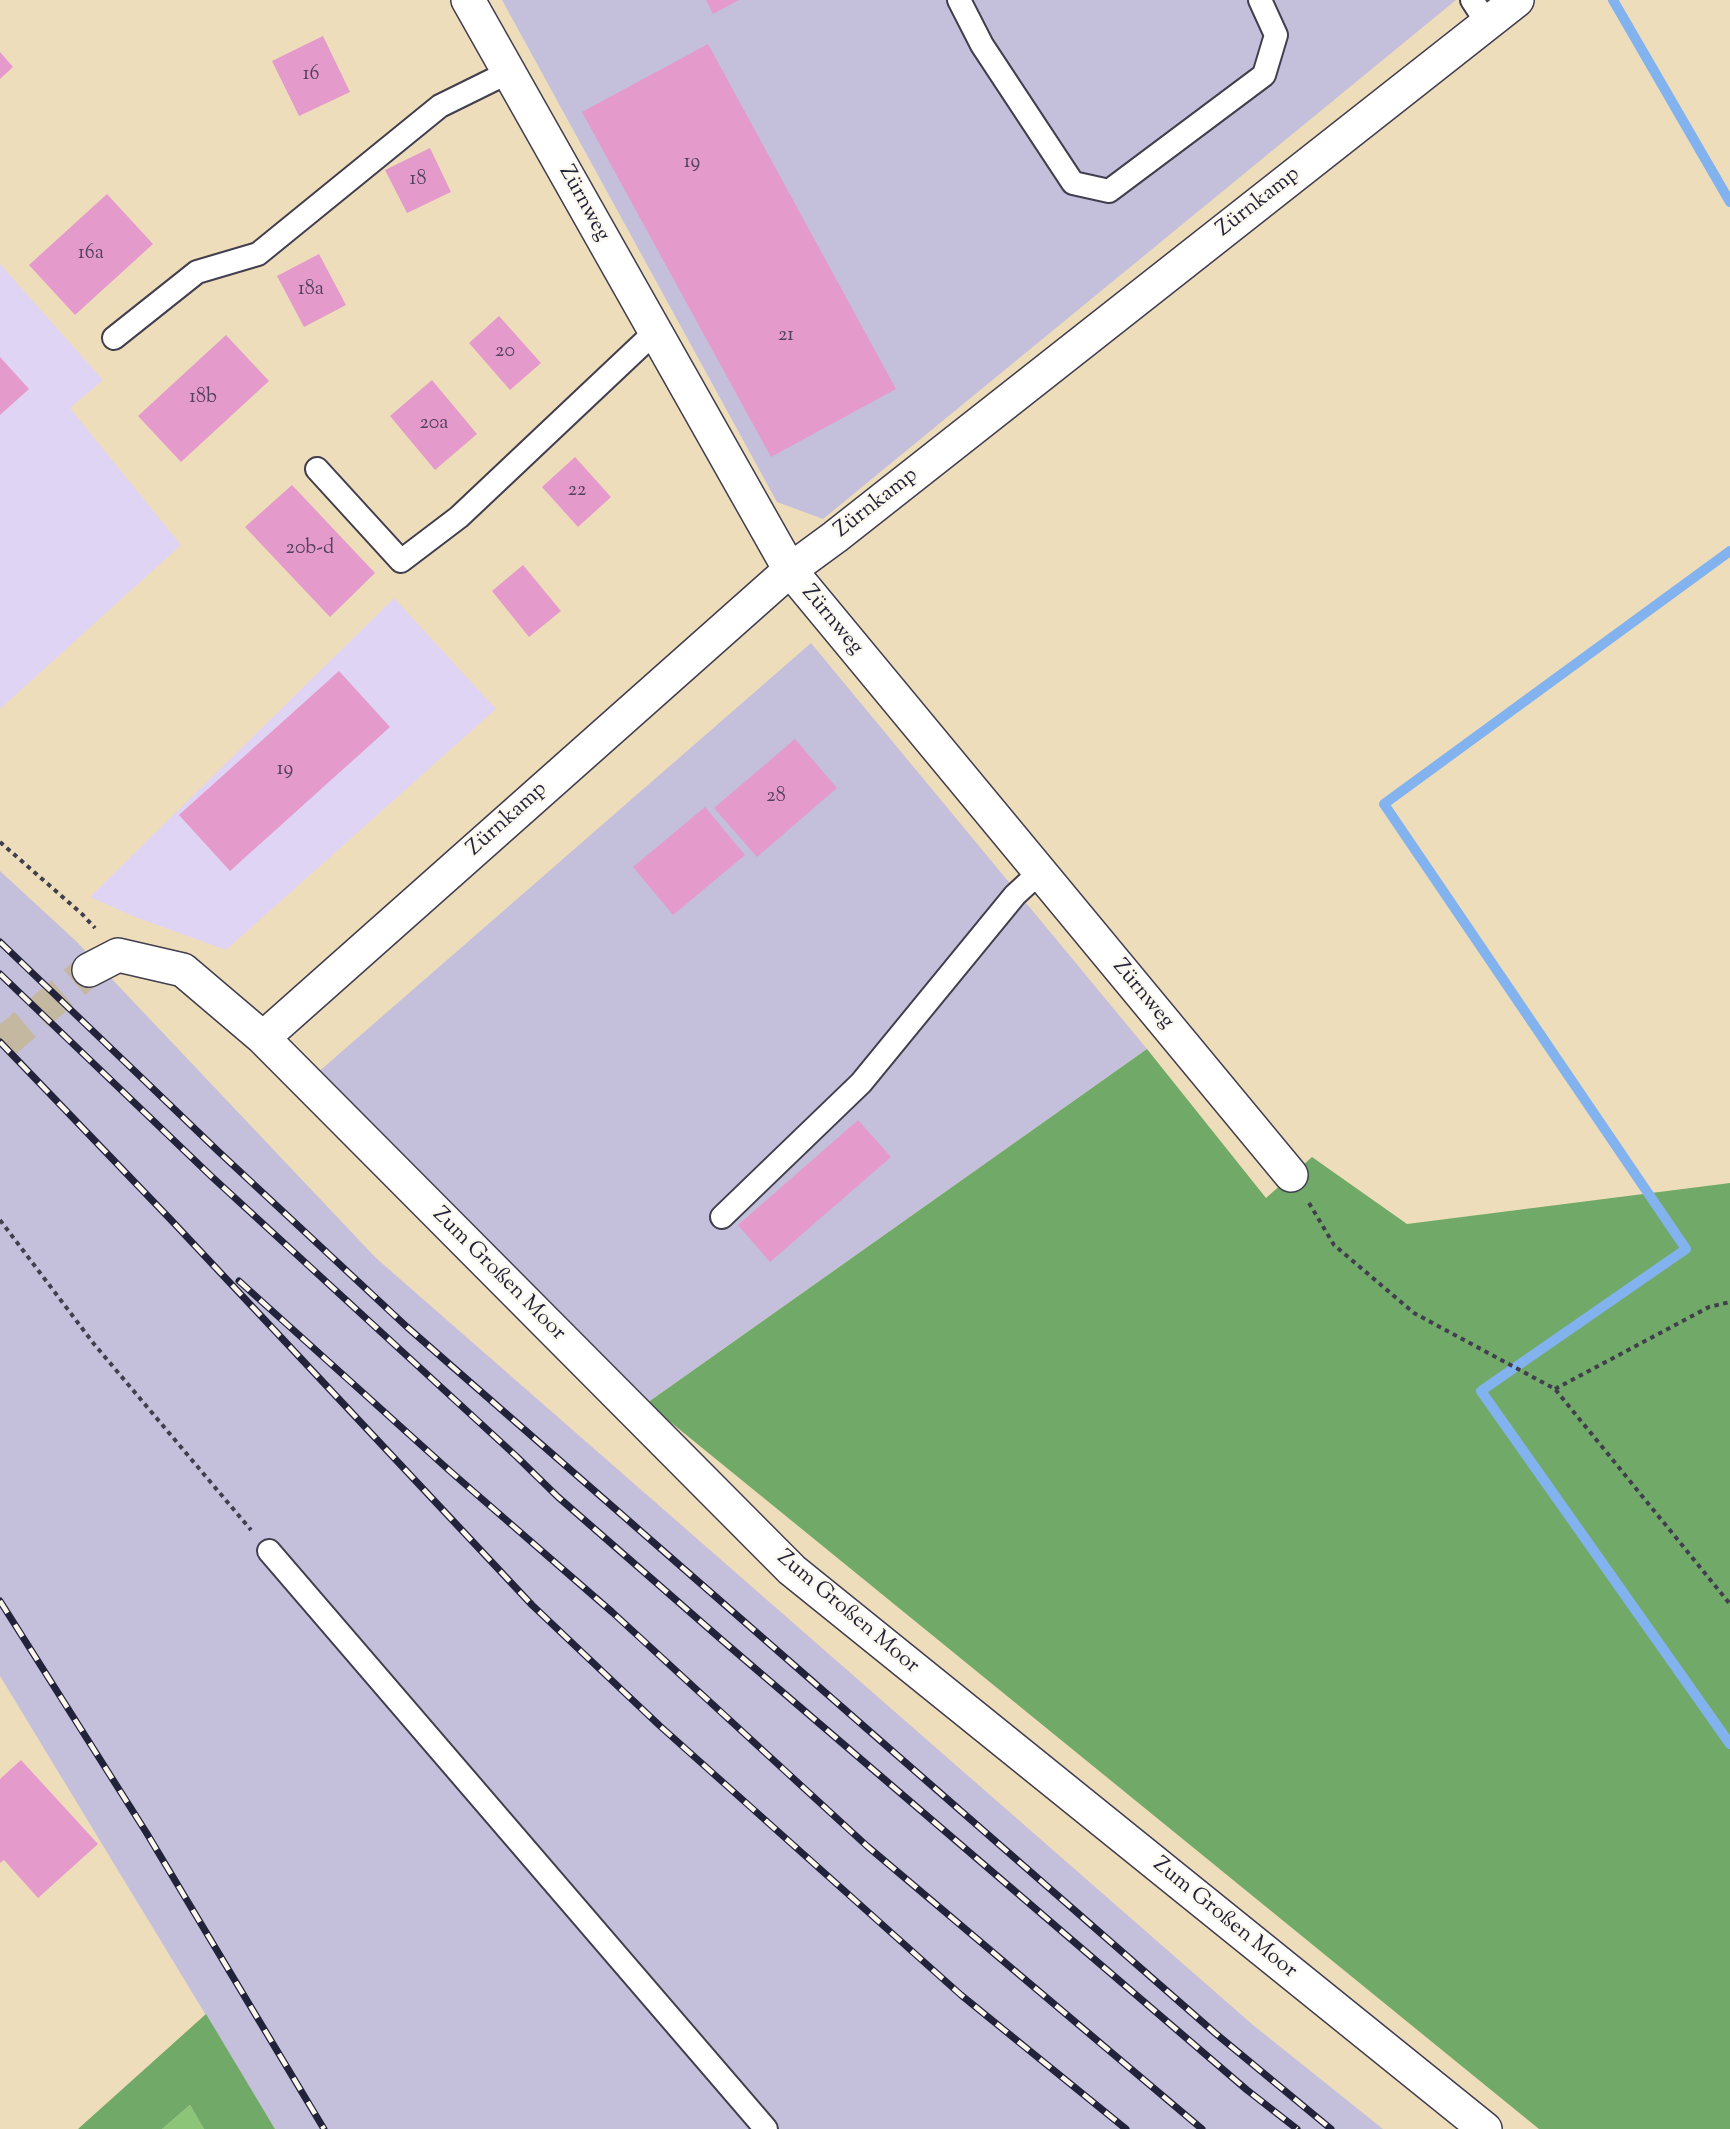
<!DOCTYPE html>
<meta charset="utf-8">
<style>
body{margin:0}
canvas{display:block;background:#edb}
</style>
<canvas width="1730" height="2129"></canvas>
<script>
const c = document.querySelector('canvas').getContext('2d');
c.lineJoin = 'round';
function paint(path, color) { c.fillStyle = color; c.fill(path, 'evenodd'); }
const shape = rows => new Path2D(rows.map(r => 'M' + r).join(''));
function stroke(path, color, width, dash) { c.strokeStyle = color; c.lineWidth = width; c.lineCap = dash ? 'butt' : 'round'; c.setLineDash(dash || []); c.stroke(path); }
function drawText(font, color, halo, rows, align = 'center') {
  c.font = font + ' "Sorts Mill Goudy",serif'; c.lineWidth = 4.5; c.setLineDash([]); c.textBaseline = 'middle'; c.strokeStyle = halo; c.fillStyle = color; for (const [text, x, y, turn = 0] of rows) {
    c.save(); c.translate(x, y); c.rotate((+turn || 0) * Math.PI / 180); c.textAlign = isNaN(turn) ? turn : align; if (halo) c.strokeText(text, 0, 0); c.fillText(text, 0, 0); c.restore();
  }
}
const built = shape([
 [0,264,103,380,70,408,181,545,0,709],
 [394,598,496,709,226,950,135,917,90,897]
]);
const industrial = shape([
 [502,0,1456,0,823,519,777,502],
 [811,643,1147,1049,647,1403,308,1081],
 [0,871,76,941,376,1258,1253,2025,1383,2129,275,2129,0,1676]
]);
const green = shape([
 [190,2105,204,2129,162,2129]
]);
const forest = shape([
 [1147,1049,1266,1198,1312,1157,1407,1224,1730,1183,1730,2129,1539,2129,647,1403],
 [206,2014,275,2129,204,2129,190,2105,162,2129,78,2129]
]);
const stream = shape([
 [1613,0,1730,202],
 [1730,551,1384,804,1686,1249,1481,1391,1730,1744]
]);
const building = shape([
 [706,0,739,0,713,14],
 [323,36,350,92,299,116,272,61],
 [708,44,896,389,771,457,582,112],
 [0,52,13,67,0,79],
 [430,148,451,192,407,213,385,170],
 [107,194,153,244,75,315,29,265],
 [319,254,346,305,304,327,277,276],
 [499,316,541,363,510,390,469,343],
 [226,335,269,381,181,462,138,416],
 [0,357,29,389,0,415],
 [432,380,477,434,435,470,390,416],
 [575,457,611,497,578,527,542,487],
 [292,485,375,573,330,617,245,527],
 [523,565,561,611,529,637,492,591],
 [339,671,390,727,230,871,179,815],
 [795,739,837,788,757,857,714,808],
 [705,807,745,855,673,915,633,867],
 [858,1120,891,1157,770,1262,738,1225],
 [21,1760,98,1844,38,1898,4,1860,0,1863,0,1779]
]);
const minorTunnel = shape([
 [0,1046,89,970]
]);
const path = shape([
 [0,842,82,914,95,928],
 [1309,1203,1334,1245,1414,1313,1555,1389,1730,1604],
 [0,1220,94,1344,251,1530],
 [1555,1389,1709,1307,1730,1302]
]);
const service = shape([
 [959,0,982,45,1073,183,1109,191,1264,75,1276,35,1260,0],
 [1472,0,1487,23],
 [114,338,197,272,258,254,440,106,509,72],
 [317,469,401,561,459,517,655,332],
 [722,1217,861,1083,1015,895,1040,872],
 [269,1551,766,2129]
]);
const minor = shape([
 [468,0,790,570,1291,1175],
 [89,970,118,955,183,970,263,1038,792,1570,1485,2129],
 [263,1038,790,570,835,537,1517,0]
]);
const rail = shape([
 [0,942,219,1152,407,1327,1215,2033,1331,2129],
 [0,974,211,1176,516,1456,558,1497,723,1641,1247,2090,1297,2129],
 [0,1042,172,1221,532,1605,660,1726,961,1995,1126,2129],
 [239,1281,451,1472,612,1612,867,1846,1202,2129],
 [0,1601,146,1832,324,2129]
]);
const numberNames = [
 ["16",311,76],
 ["19",692,164],
 ["18",418,181],
 ["16a",91,255],
 ["18a",311,291],
 ["21",786,337],
 ["20",505,353],
 ["18b",203,399],
 ["20a",434,425],
 ["22",577,492],
 ["20b-d",310,550],
 ["19",285,771],
 ["28",776,798]
];
const streetNames = [
 ["Zürnkamp",1259,203,-38],
 ["Zürnweg",583,204,61],
 ["Zürnkamp",877,504,-38],
 ["Zürnweg",831,621,50],
 ["Zürnkamp",508,820,-42],
 ["Zürnweg",1142,995,50],
 ["Zum Großen Moor",498,1275,45],
 ["Zum Großen Moor",847,1613,40],
 ["Zum Großen Moor",1224,1919,39]
];
paint(built, '#e0d4f4');
paint(industrial, '#c4c0db');
paint(green, '#8cc478');
paint(forest, '#71aa68');
stroke(stream, '#83b3ef', 10);
paint(building, '#e49acb');
stroke(minorTunnel, '#c5b8a1', 33, [33, 16]);
stroke(service, '#413e4e', 26);
stroke(minor, '#413e4e', 36);
stroke(path, '#413e4e', 4, [4.5, 4.5]);
stroke(service, '#fff', 22);
stroke(minor, '#fff', 33);
stroke(rail, '#22223b', 7);
stroke(rail, '#fbf7ec', 4.5, [14]);
drawText('20px', '#52405f', null, numberNames);
drawText('22px', '#22223b', '#fbf7ec', streetNames);
</script>
